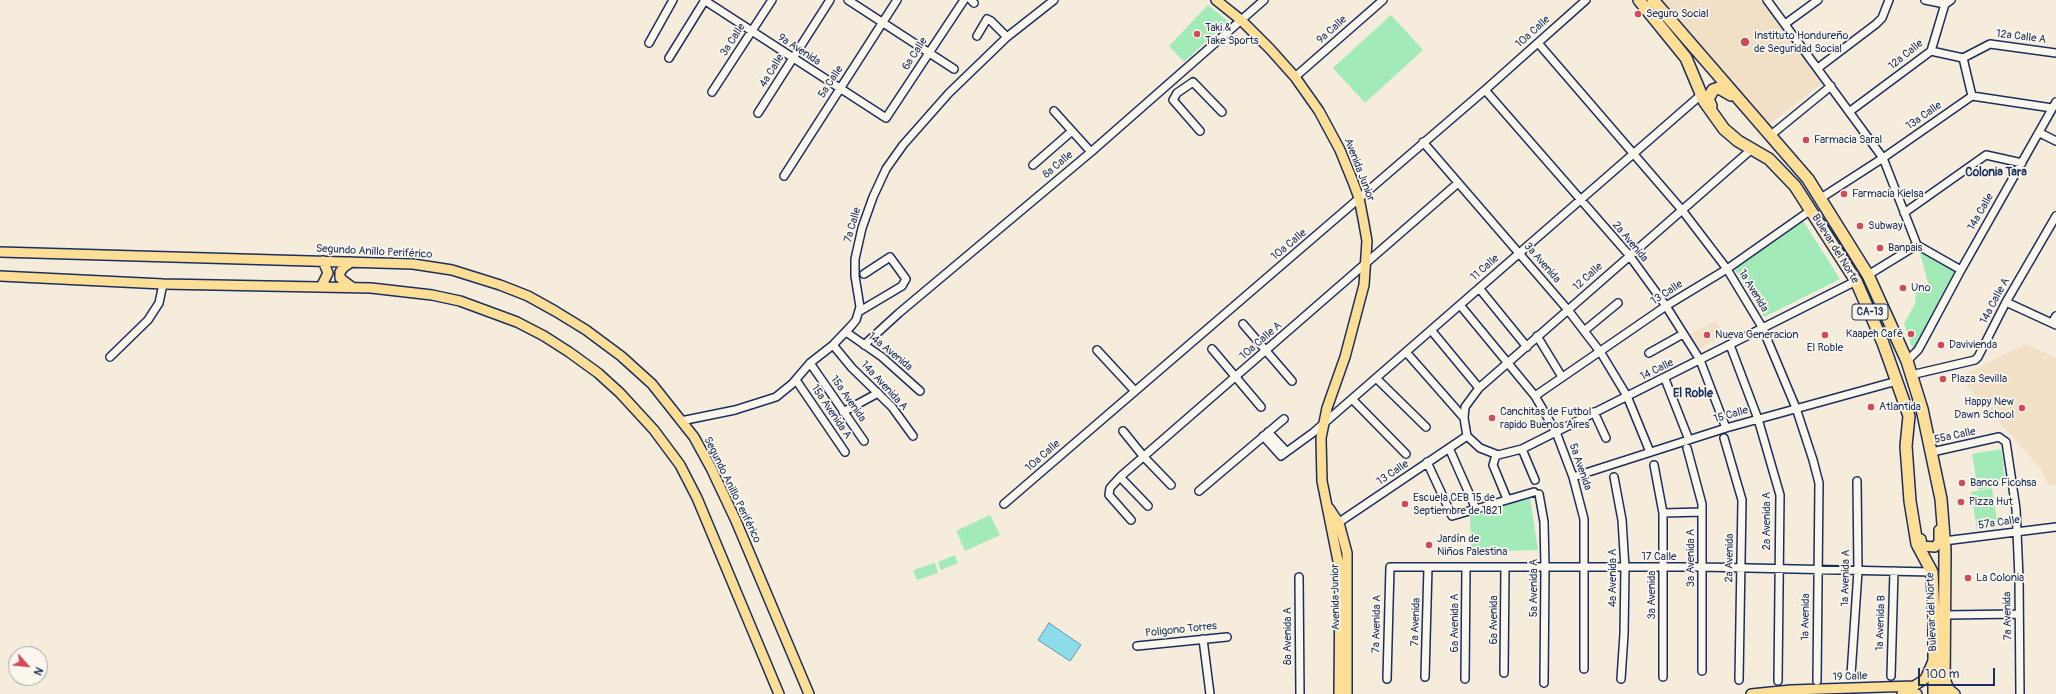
<!DOCTYPE html>
<meta charset="utf-8">
<style>
body{margin:0}
#map{position:relative;width:2056px;height:694px;overflow:hidden;background:#f6ecdb;font-family:Pangolin,sans-serif}
canvas{display:block}
.north{position:absolute;left:8px;top:646px;width:40px;height:40px;box-sizing:border-box;background:#fbf7ec;border:1px solid #a1a7b3;border-radius:50%;rotate:117deg;font-size:11px;font-weight:700;line-height:16px;text-align:center;color:#1b2f5e}
.north::after{content:'';display:block;margin:auto;width:14px;height:18px;background:#d1495b;clip-path:polygon(50% 0,100% 100%,50% 72%,0 100%)}
.scale{position:absolute;left:1918px;top:668px;width:77px;height:18px;box-sizing:border-box;border:2px solid #1b2f5e;border-top:0;padding-left:5px;font-size:12px;line-height:14px;white-space:nowrap;color:#1b2f5e;-webkit-text-stroke:3px #fbf7ec;paint-order:stroke}
</style>
<div id="map">
<canvas width="2056" height="694"></canvas>
<div class="north">N</div>
<div class="scale">100 m</div>
</div>
<script>
const c = document.querySelector('canvas').getContext('2d');
c.lineJoin = 'round';
function paint(path, color) { c.fillStyle = color; c.fill(path, 'evenodd'); }
const shape = rows => new Path2D(rows.map(r => 'M' + r).join(''));
function stroke(path, color, width, dash) { c.strokeStyle = color; c.lineWidth = width; c.lineCap = dash ? 'butt' : 'round'; c.setLineDash(dash || []); c.stroke(path); }
function drawText(font, color, halo, rows, align = 'center') {
  c.font = font + ' Pangolin,sans-serif'; c.lineWidth = 3.5; c.setLineDash([]); c.textBaseline = 'middle'; c.strokeStyle = halo; c.fillStyle = color; for (const [text, x, y, turn = 0] of rows) {
    c.save(); c.translate(x, y); c.rotate((+turn || 0) * Math.PI / 180); c.textAlign = isNaN(turn) ? turn : align; if (halo) c.strokeText(text, 0, 0); c.fillText(text, 0, 0); c.restore();
  }
}
const built = shape([
 [1662,0,1762,0,1823,83,1768,125],
 [1716,321,1725,336,1699,348,1690,334],
 [2026,344,2056,358,2056,484,2053,486,2047,483,2041,469,1959,377]
]);
const green = shape([
 [1208,5,1228,21,1184,62,1169,46],
 [1391,15,1423,50,1365,103,1333,68],
 [1800,216,1840,279,1764,317,1731,263],
 [1918,246,1956,269,1913,350,1904,324,1915,304,1916,292,1928,283],
 [2001,449,2004,466,2002,467,2003,467,2006,484,1978,490,1972,454],
 [1992,488,1998,526,1977,530,1971,492],
 [1530,497,1538,550,1471,552,1470,513],
 [990,515,1000,535,965,551,956,531],
 [955,555,958,563,941,570,938,562],
 [935,563,938,573,917,580,913,570]
]);
const water = shape([
 [1049,623,1081,645,1070,661,1038,640,1049,623]
]);
const minor = shape([
 [704,0,886,118,964,0],
 [848,0,954,69],
 [971,0,974,3],
 [1767,0,1883,158,1917,245],
 [1925,0,1945,4],
 [1785,24,1818,0],
 [977,36,987,19,991,21,1007,37],
 [649,43,673,0],
 [1538,43,1682,210,1727,269,1762,327,1796,408,1813,460,1819,483,1817,681],
 [1931,51,1963,58,1972,96],
 [669,58,705,0],
 [1963,58,1990,44,2056,53],
 [1818,68,1876,24,1882,18,1889,0],
 [1295,77,1383,0],
 [1485,90,1629,255,1666,306,1700,360,1726,428],
 [712,92,772,0],
 [1054,111,1091,152],
 [1849,112,1931,51,1945,4,1951,0],
 [758,113,830,0],
 [1200,131,1173,100,1177,93,1193,82,1222,112],
 [2040,133,2056,141],
 [1771,135,1831,86],
 [1423,142,1568,310,1601,353,1627,396,1650,452],
 [1753,148,1479,388,1465,407,1464,418,1467,436,1480,448,1498,455,1522,449,1856,281],
 [1033,165,1072,131],
 [784,176,897,0],
 [1821,198,1883,158,1972,96,2052,108],
 [1904,213,1986,155,2022,163],
 [1868,275,1917,245,1961,270],
 [1479,288,1527,347],
 [2006,302,2056,325],
 [1460,305,1535,396,1556,432,1573,477,1584,519,1584,669],
 [860,311,902,286,906,279,890,257,864,274],
 [2052,323,2056,316],
 [1243,324,1292,381],
 [1431,330,1479,388],
 [1584,331,1618,303],
 [846,332,882,357,920,391],
 [1537,336,1562,377],
 [833,345,852,368,892,407,913,436],
 [864,345,899,313,1091,152,1264,0],
 [1730,345,1758,419,1780,495,1778,681],
 [1212,349,1261,407],
 [1097,350,1134,390],
 [1406,352,1464,418],
 [1649,353,1683,334],
 [110,357,148,320,159,303,163,284],
 [1907,361,1918,350,1923,341,1961,270,2056,102],
 [810,363,864,441],
 [1911,375,1975,360,1978,357,2006,302,2056,216],
 [1376,378,1426,427],
 [1665,379,1689,440],
 [796,380,845,452],
 [1535,396,1666,306,1727,269,1811,210],
 [1352,399,1406,454],
 [843,412,878,393],
 [1594,412,1606,438],
 [681,421,735,410,776,397,792,384,810,363,833,345,852,325,856,320,860,307,855,276,855,259,862,228,873,197,886,169,903,145,949,93,1007,37,1054,0],
 [1123,431,1144,457,1171,485],
 [1268,432,1286,451],
 [1263,436,1281,456,1314,432,1702,94],
 [1724,438,1742,500,1739,680],
 [1449,448,1476,509],
 [1687,448,1702,504,1702,671],
 [1522,449,1535,480],
 [1932,452,1999,437,2006,442,2016,509,2019,578,2020,694],
 [1496,455,1493,465,1507,499],
 [1427,462,1452,516,1534,492],
 [1654,465,1663,513,1663,677],
 [1120,477,1148,506],
 [1573,477,1726,428,1897,381],
 [1614,477,1622,520,1625,568,1624,634,1621,679],
 [1199,491,1284,419],
 [1539,494,1544,522,1545,567,1544,683],
 [1004,504,1485,90,1586,0],
 [1663,513,1702,512],
 [1131,520,1109,495,1110,488,1120,477,1458,183],
 [1335,525,1467,436],
 [1944,541,2056,527],
 [1299,577,1300,694],
 [1944,615,2019,614],
 [1203,639,1210,694],
 [1137,646,1227,637],
 [1504,673,1505,567],
 [1851,675,1858,571,1857,481],
 [1891,676,1894,571],
 [1425,677,1428,567],
 [1387,679,1390,567,1702,567,1932,572],
 [1465,679,1466,567]
]);
const major = shape([
 [1216,0,1241,20,1270,49,1295,77,1319,111,1340,150,1353,182,1359,198,1364,224,1367,241,1364,285,1345,357,1327,408,1321,438,1322,481,1340,571,1339,694],
 [0,252,413,264,452,270,500,285,528,296,555,311,586,330,621,356,652,384,694,437,711,468,736,521,809,694],
 [351,262,344,267,340,272,340,278,352,287],
 [0,276,163,284,371,288,432,295,460,301,517,322,544,336,569,352,598,373,620,393,654,430,680,465,697,498,779,694],
 [321,287,328,273,323,261],
 [1329,508,1339,523,1347,553,1347,694],
 [1921,539,1922,546,1935,547,1939,542,1939,530],
 [1945,679,1949,689,1955,694],
 [1751,694,1791,690,1914,686,1925,679,1933,661],
 [1902,694,1917,694]
]);
const highway = shape([
 [1639,0,1686,58,1704,101,1724,129,1738,141,1769,159,1795,186,1856,281,1883,343,1909,416,1906,446,1910,501,1917,544,1932,572,1934,616,1934,694],
 [1653,0,1808,179,1868,275,1907,361,1922,409,1941,499,1945,550,1944,694],
 [1711,106,1708,99,1713,90,1719,88,1731,95]
]);
const markers = [
 [1638,14,4,"#d1495b"],
 [1197,34,4,"#d1495b"],
 [1745,42,5,"#d1495b"],
 [1806,140,4,"#d1495b"],
 [1844,194,4,"#d1495b"],
 [1860,226,4,"#d1495b"],
 [1880,248,4,"#d1495b"],
 [1903,288,4,"#d1495b"],
 [1911,334,4,"#d1495b"],
 [1707,335,4,"#d1495b"],
 [1825,335,4,"#d1495b"],
 [1941,345,4,"#d1495b"],
 [1943,379,4,"#d1495b"],
 [1871,407,4,"#d1495b"],
 [2022,408,4,"#d1495b"],
 [1492,418,4,"#d1495b"],
 [1962,483,4,"#d1495b"],
 [1961,502,4,"#d1495b"],
 [1405,504,4,"#d1495b"],
 [1429,545,4,"#d1495b"],
 [1968,578,4,"#d1495b"]
];
const shields = [
 [1870,312,36]
];
const shieldNames = [
 ["CA-13",1870,312]
];
const poiNames = [
 ["Seguro Social",1646,14],
 ["Taki &",1205,28],
 ["Take Sports",1205,41],
 ["Instituto Hondureño",1754,36],
 ["de Seguridad Social",1754,49],
 ["Farmacia Saral",1814,140],
 ["Farmacia Kielsa",1852,194],
 ["Subway",1868,226],
 ["Banpais",1888,248],
 ["Uno",1911,288],
 ["Kaapeh Café",1903,334,"right"],
 ["Nueva Generacion",1715,335],
 ["Davivienda",1949,345],
 ["El Roble",1825,348,"center"],
 ["Plaza Sevilla",1951,379],
 ["Happy New",2014,402,"right"],
 ["Dawn School",2014,415,"right"],
 ["Atlantida",1879,407],
 ["Canchitas de Futbol",1500,412],
 ["rapido Buenos Aires",1500,425],
 ["Banco Ficohsa",1970,483],
 ["Escuela CEB 15 de",1413,498],
 ["Septiembre de 1821",1413,511],
 ["Pizza Hut",1969,502],
 ["Jardín de",1437,539],
 ["Niños Palestina",1437,552],
 ["La Colonia",1976,578]
];
const streetNames = [
 ["9a Calle",1332,30,-42],
 ["10a Calle",1533,32,-42],
 ["12a Calle A",2021,37,7],
 ["3a Calle",733,40,-57],
 ["9a Avenida",799,50,33],
 ["6a Calle",915,54,-57],
 ["12a Calle",1906,55,-39],
 ["4a Calle",772,71,-58],
 ["5a Calle",831,82,-57],
 ["13a Calle",1924,116,-35],
 ["8a Calle",1058,165,-40],
 ["Avenida Junior",1359,170,69],
 ["14a Calle",1981,212,-60],
 ["7a Calle",853,225,-74],
 ["2a Avenida",1630,242,50],
 ["10a Calle",1289,245,-40],
 ["Bulevar del Norte",1835,249,58],
 ["Segundo Anillo Periférico",374,252,3],
 ["3a Avenida",1542,263,49],
 ["11 Calle",1485,268,-41],
 ["12 Calle",1588,277,-42],
 ["1a Avenida",1753,291,59],
 ["13 Calle",1667,293,-33],
 ["14a Calle A",1995,301,-62],
 ["10a Calle A",1261,341,-41],
 ["14a Avenida",890,352,39],
 ["14 Calle",1657,370,-26],
 ["14a Avenida A",884,386,47],
 ["15a Avenida",848,399,55],
 ["15a Avenida A",831,412,56],
 ["15 Calle",1731,415,-16],
 ["55a Calle",1955,436,-12],
 ["10a Calle",1043,456,-41],
 ["5a Avenida",1580,467,71],
 ["13 Calle",1393,473,-34],
 ["Segundo Anillo Periférico",732,490,64],
 ["2a Avenida A",1767,521,-90],
 ["57a Calle",1999,523,-8],
 ["17 Calle",1659,557],
 ["3a Avenida A",1691,558,-90],
 ["2a Avenida",1730,558,-89],
 ["4a Avenida A",1613,578,-90],
 ["1a Avenida A",1846,578,-89],
 ["5a Avenida A",1534,588,-90],
 ["3a Avenida",1652,595,-90],
 ["Avenida Junior",1336,597,-91],
 ["Bulevar del Norte",1932,612,-92],
 ["7a Avenida",2008,616,-91],
 ["1a Avenida",1806,617,-89],
 ["6a Avenida",1494,620,-90],
 ["7a Avenida",1416,622,-88],
 ["6a Avenida A",1455,623,-90],
 ["1a Avenida B",1881,623,-88],
 ["7a Avenida A",1377,624,-89],
 ["Poligono Torres",1181,630,-6],
 ["8a Avenida A",1288,636,-90],
 ["19 Calle",1850,677,-2]
];
const neighbourhoodNames = [
 ["Colonia Tara",1996,173],
 ["El Roble",1693,394]
];
paint(built, '#f1dfc6');
paint(green, '#a2eab7');
paint(water, '#8ddcea');
stroke(water, '#5f97b2', 1);
stroke(minor, '#1b2f5e', 10);
stroke(major, '#1b2f5e', 12);
stroke(highway, '#1b2f5e', 14);
stroke(minor, '#fbf7ec', 7);
stroke(major, '#fcde96', 9);
stroke(highway, '#fcde96', 11);
for (const [x, y, r, color] of markers) { const dot = new Path2D(); dot.arc(x, y, r, 0, 2 * Math.PI); c.fillStyle = color; c.fill(dot); stroke(dot, '#fbf7ec', 1.5); }
for (const [x, y, w] of shields) { const box = new Path2D(); box.roundRect(x - w / 2, y - 8, w, 16, 3); c.fillStyle = '#fbf7ec'; c.fill(box); stroke(box, '#1b2f5e', 1); }
drawText('bold 10px', '#1b2f5e', null, shieldNames);
drawText('11px', '#1b2f5e', '#fbf7ec', poiNames, 'left');
drawText('11px', '#1b2f5e', '#fbf7ec', streetNames);
drawText('bold 12px', '#1b2f5e', '#fbf7ec', neighbourhoodNames);
</script>
